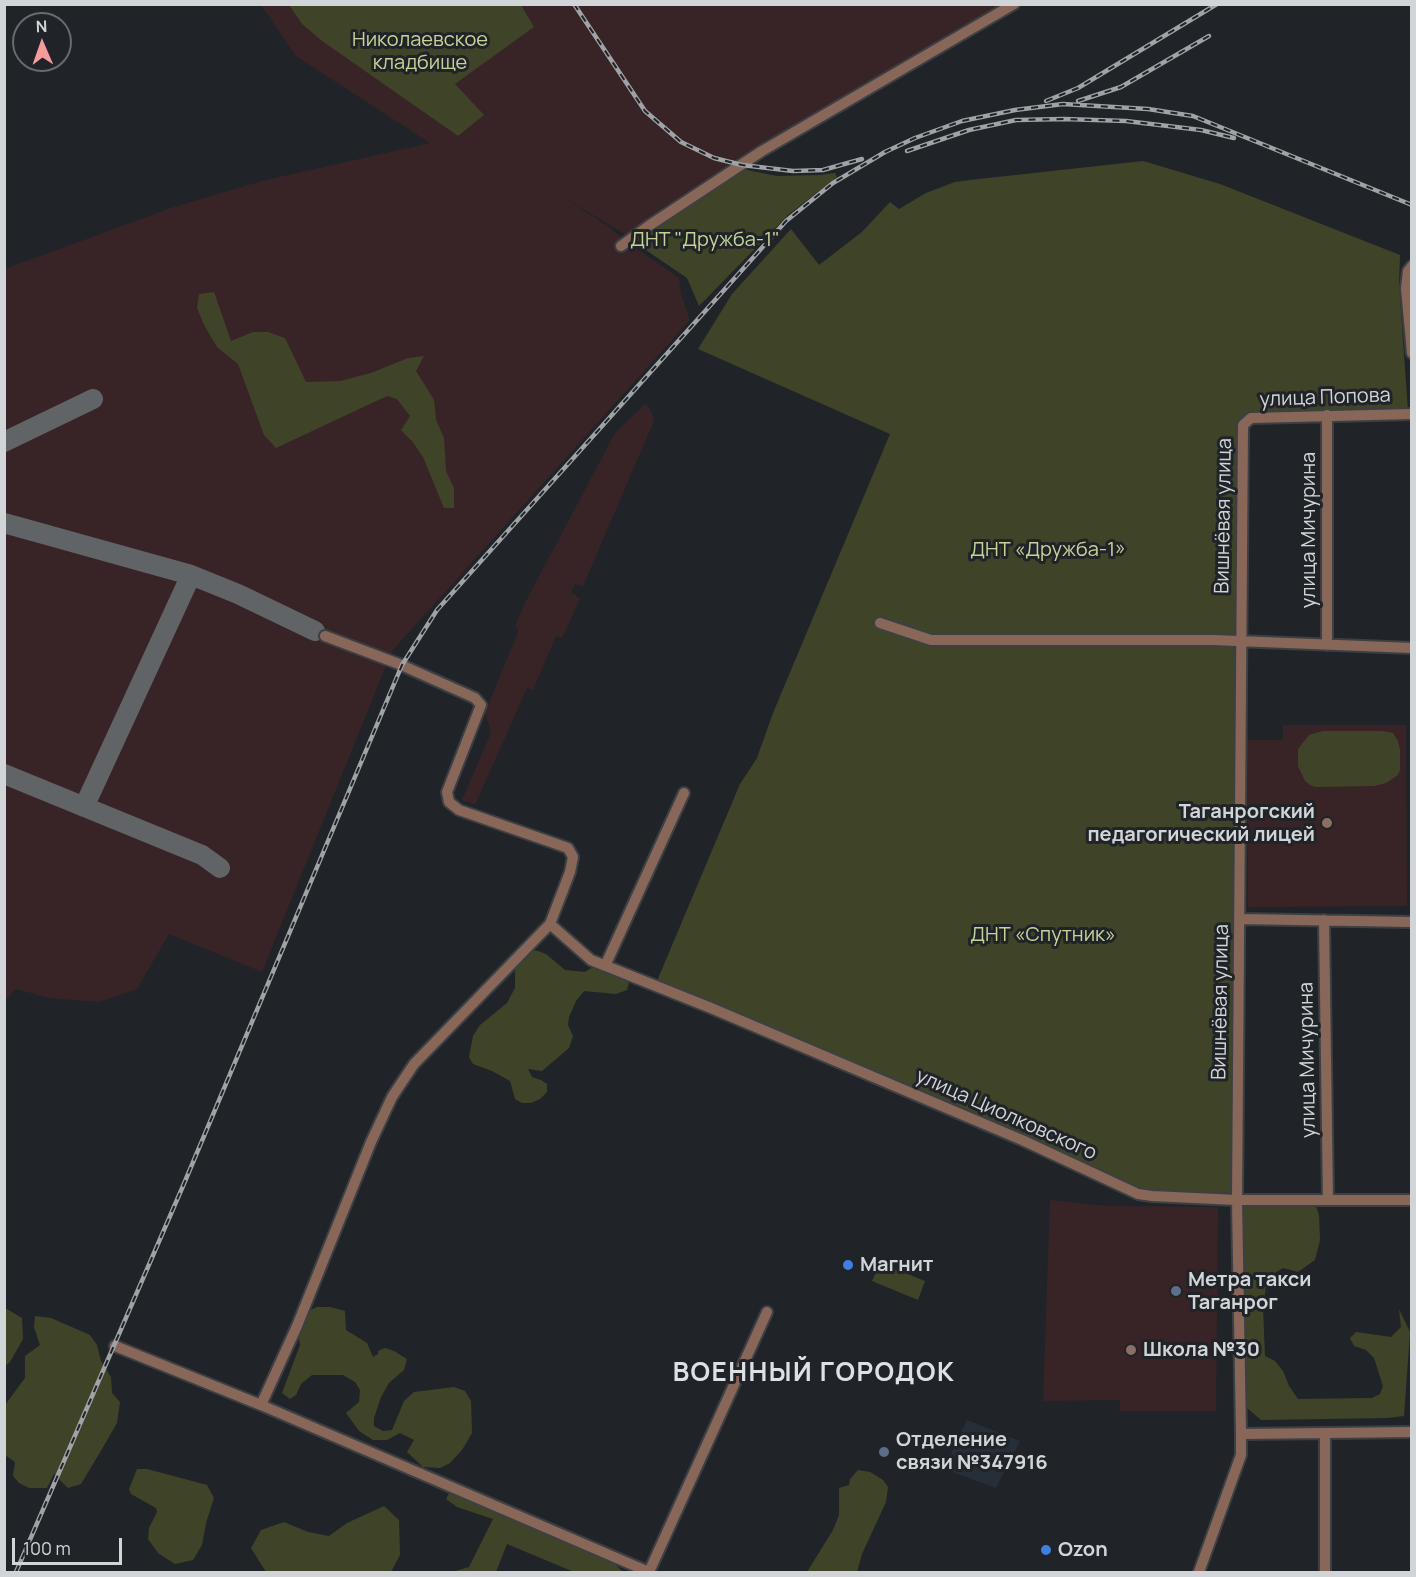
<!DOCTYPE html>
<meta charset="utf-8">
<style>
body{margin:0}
#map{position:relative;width:1416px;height:1577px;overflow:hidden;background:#202428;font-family:Manrope,sans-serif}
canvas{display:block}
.frame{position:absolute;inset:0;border:6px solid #d2d5d8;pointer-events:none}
.north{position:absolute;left:12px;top:12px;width:60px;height:60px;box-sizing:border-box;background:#202428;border:2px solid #676b6e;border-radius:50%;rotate:358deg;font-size:16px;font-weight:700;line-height:24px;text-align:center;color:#d2d5d8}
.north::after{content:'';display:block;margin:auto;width:21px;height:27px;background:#f59b9e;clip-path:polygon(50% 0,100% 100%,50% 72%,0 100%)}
.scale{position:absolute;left:12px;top:1538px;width:110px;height:27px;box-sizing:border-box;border:3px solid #d2d5d8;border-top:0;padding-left:8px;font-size:18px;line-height:21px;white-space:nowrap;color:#d2d5d8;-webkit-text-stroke:4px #202428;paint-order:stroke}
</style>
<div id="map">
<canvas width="1416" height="1577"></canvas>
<div class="frame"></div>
<div class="north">N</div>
<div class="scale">100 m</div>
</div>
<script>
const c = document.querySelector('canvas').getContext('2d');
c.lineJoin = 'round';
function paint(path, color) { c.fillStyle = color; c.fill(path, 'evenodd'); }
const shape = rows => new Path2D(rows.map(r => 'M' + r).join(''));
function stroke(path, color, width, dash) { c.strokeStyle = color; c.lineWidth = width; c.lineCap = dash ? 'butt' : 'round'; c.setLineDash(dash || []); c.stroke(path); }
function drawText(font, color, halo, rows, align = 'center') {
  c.font = font + ' Manrope,sans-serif'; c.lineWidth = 6; c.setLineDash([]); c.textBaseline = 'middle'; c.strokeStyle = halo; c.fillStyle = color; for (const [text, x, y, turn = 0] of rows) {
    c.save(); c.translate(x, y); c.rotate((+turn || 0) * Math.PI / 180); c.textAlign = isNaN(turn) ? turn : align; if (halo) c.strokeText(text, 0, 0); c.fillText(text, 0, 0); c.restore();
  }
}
const built = shape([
 [967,1420,1020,1441,996,1488,944,1469]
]);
const industrial = shape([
 [261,5,289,5,302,24,322,41,458,136,455,84,534,27,520,5,1010,5,882,76,625,234,559,195,608,226,625,241,679,278,681,294,690,320,392,651,262,972,169,934,137,989,99,1002,49,998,16,989,5,1000,5,269,171,208,262,181,430,143,296,56],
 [645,404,650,409,654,421,583,586,575,584,571,592,580,599,562,638,556,636,533,690,527,688,475,805,462,800,491,733,485,712,518,633,518,628,515,626,526,601,615,433],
 [1283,725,1406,725,1407,906,1248,907,1247,740,1283,740],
 [1050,1200,1107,1206,1218,1207,1216,1411,1120,1411,1120,1400,1043,1401]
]);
const green = shape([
 [289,5,521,5,534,27,455,84,484,115,458,136,322,41,302,24],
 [1143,161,1220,184,1400,255,1399,284,1408,411,1253,412,1243,416,1238,429,1237,1193,1144,1191,657,981,740,784,757,758,773,713,890,434,698,349,732,294,791,229,819,265,862,232,890,202,899,209,926,193,955,182,970,180],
 [742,169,777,176,820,175,835,173,837,177,788,215,699,306,687,278,631,240],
 [214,292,231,341,253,332,268,332,285,338,306,382,340,381,371,373,408,358,424,356,416,371,434,400,436,420,444,438,446,471,454,488,454,508,444,508,423,457,412,441,401,430,410,416,397,399,387,396,276,448,264,435,238,364,217,347,204,325,197,308,199,294],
 [1323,731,1382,731,1393,733,1398,741,1400,750,1400,770,1398,775,1386,783,1374,786,1315,787,1310,785,1305,781,1298,766,1298,749,1309,735],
 [529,950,538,951,546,954,565,970,585,972,593,967,629,982,627,990,616,994,584,991,576,1001,569,1017,568,1025,573,1036,569,1048,542,1071,528,1069,532,1077,541,1080,547,1084,547,1092,540,1099,531,1103,522,1103,515,1099,510,1081,492,1071,473,1064,469,1057,473,1036,480,1025,507,1003,515,988,515,965],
 [1251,1200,1294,1200,1316,1206,1319,1215,1320,1240,1315,1260,1298,1272,1283,1268,1267,1278,1263,1308,1265,1356,1275,1361,1283,1371,1289,1386,1298,1399,1372,1398,1380,1394,1383,1386,1374,1358,1366,1350,1354,1346,1350,1338,1356,1332,1391,1337,1401,1327,1399,1309,1410,1332,1404,1416,1387,1418,1261,1420,1247,1408,1243,1208],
 [880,1263,925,1281,918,1300,872,1281],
 [317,1307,330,1307,345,1311,346,1330,367,1343,373,1357,378,1354,378,1351,385,1348,394,1351,407,1359,404,1370,389,1383,381,1397,374,1418,374,1426,383,1431,392,1430,404,1401,414,1392,454,1387,465,1391,471,1401,472,1433,462,1450,450,1463,440,1468,423,1467,407,1452,414,1440,400,1433,387,1440,373,1440,359,1431,346,1413,359,1402,360,1390,355,1382,343,1375,312,1375,301,1384,296,1395,290,1399,282,1393,300,1345,297,1326,302,1314],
 [5,1308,22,1318,23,1339,10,1362,5,1366],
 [35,1316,51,1318,90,1335,97,1345,101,1361,111,1377,112,1393,120,1402,117,1423,102,1449,81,1484,68,1488,54,1474,47,1488,29,1488,19,1483,13,1476,15,1462,5,1455,5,1405,25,1378,25,1356,40,1345,34,1327],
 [137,1469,147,1469,207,1485,214,1498,206,1523,202,1545,193,1560,175,1564,158,1553,148,1539,149,1528,157,1512,156,1508,131,1494,129,1489],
 [858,1470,870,1472,883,1480,888,1487,886,1502,862,1554,857,1572,807,1572,833,1530,839,1515,839,1488,849,1485,850,1479],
 [452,1488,614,1563,623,1572,574,1572,507,1544,496,1572,452,1572,469,1567,493,1519,457,1507,446,1499],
 [384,1506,399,1520,400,1555,391,1572,266,1572,251,1548,261,1530,284,1522,308,1532,329,1536,347,1523]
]);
const taxiway = shape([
 [4,442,93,399],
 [4,523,191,575,238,594,315,631],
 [4,774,202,855,220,868],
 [84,807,191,575]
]);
const minor = shape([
 [621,246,650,225,762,151,1014,4],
 [1412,266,1408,271,1406,288,1412,353],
 [1327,415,1327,645],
 [880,623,931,640,1213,640,1412,648],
 [1240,919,1412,922],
 [1324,920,1328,1200],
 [550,924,591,960,711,1008,1022,1140,1138,1194,1152,1196,1237,1200,1412,1200],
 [605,966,684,793],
 [115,1346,261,1405,649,1572],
 [261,1405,297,1326,371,1142,392,1097,414,1064,550,924,570,872,573,857,568,848,459,810,449,802,447,792,481,705,475,698,399,664,325,636],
 [1241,1434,1412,1432],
 [649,1572,767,1312],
 [1199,1572,1241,1455,1241,1434,1237,1200,1243,425,1251,418,1412,414],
 [1325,1572,1325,1433]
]);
const rail = shape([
 [574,4,645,111,681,142,714,158,742,165,793,171,823,170,862,159],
 [1046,101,1078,88,1217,4],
 [1078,101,1121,87,1209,36],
 [907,151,969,130,1016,120,1064,119,1126,121,1201,130,1234,138],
 [16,1572,183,1186,402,665,437,610,786,221,833,183,885,152,915,138,962,121,1015,110,1063,104,1148,109,1193,116,1412,205]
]);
const markers = [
 [1327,823,6,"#8d6e63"],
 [848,1265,6,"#3f7fe0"],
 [1176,1291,6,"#5c6f8a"],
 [1131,1350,6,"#8d6e63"],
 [884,1452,6,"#5c6f8a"],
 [1046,1550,6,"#3f7fe0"]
];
const parkNames = [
 ["Николаевское",420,40],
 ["кладбище",420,63],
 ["ДНТ \"Дружба-1\"",705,240],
 ["ДНТ «Дружба-1»",1048,550],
 ["ДНТ «Спутник»",1043,935]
];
const streetNames = [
 ["улица Попова",1325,398,-2],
 ["Вишнёвая улица",1224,516,-89],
 ["улица Мичурина",1309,530,-90],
 ["Вишнёвая улица",1221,1002,-89],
 ["улица Мичурина",1308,1060,-91],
 ["улица Циолковского",1006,1115,24]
];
const poiNames = [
 ["Таганрогский",1315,812,"right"],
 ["педагогический лицей",1315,835,"right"],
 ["Магнит",860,1265],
 ["Метра такси",1188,1280],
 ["Таганрог",1188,1303],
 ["Школа №30",1143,1350],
 ["Отделение",896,1440],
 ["связи №347916",896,1463],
 ["Ozon",1058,1550]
];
const districtNames = [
 ["ВОЕННЫЙ ГОРОДОК",814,1374]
];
paint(built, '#262e37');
paint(industrial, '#382426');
paint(green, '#3f4428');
stroke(taxiway, '#606467', 20);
stroke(minor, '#3c4044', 14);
stroke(minor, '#896758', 10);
stroke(rail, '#a0a3a6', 4.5);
stroke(rail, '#202428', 2, [7]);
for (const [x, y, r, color] of markers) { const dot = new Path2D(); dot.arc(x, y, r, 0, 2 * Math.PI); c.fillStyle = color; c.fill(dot); stroke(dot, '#202428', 2); }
drawText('20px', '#c7d297', '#202428', parkNames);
drawText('20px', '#d2d5d8', '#202428', streetNames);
drawText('bold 20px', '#d2d5d8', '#202428', poiNames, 'left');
c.letterSpacing = '1.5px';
drawText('bold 26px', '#dce1e7', '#202428', districtNames);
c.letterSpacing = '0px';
</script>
